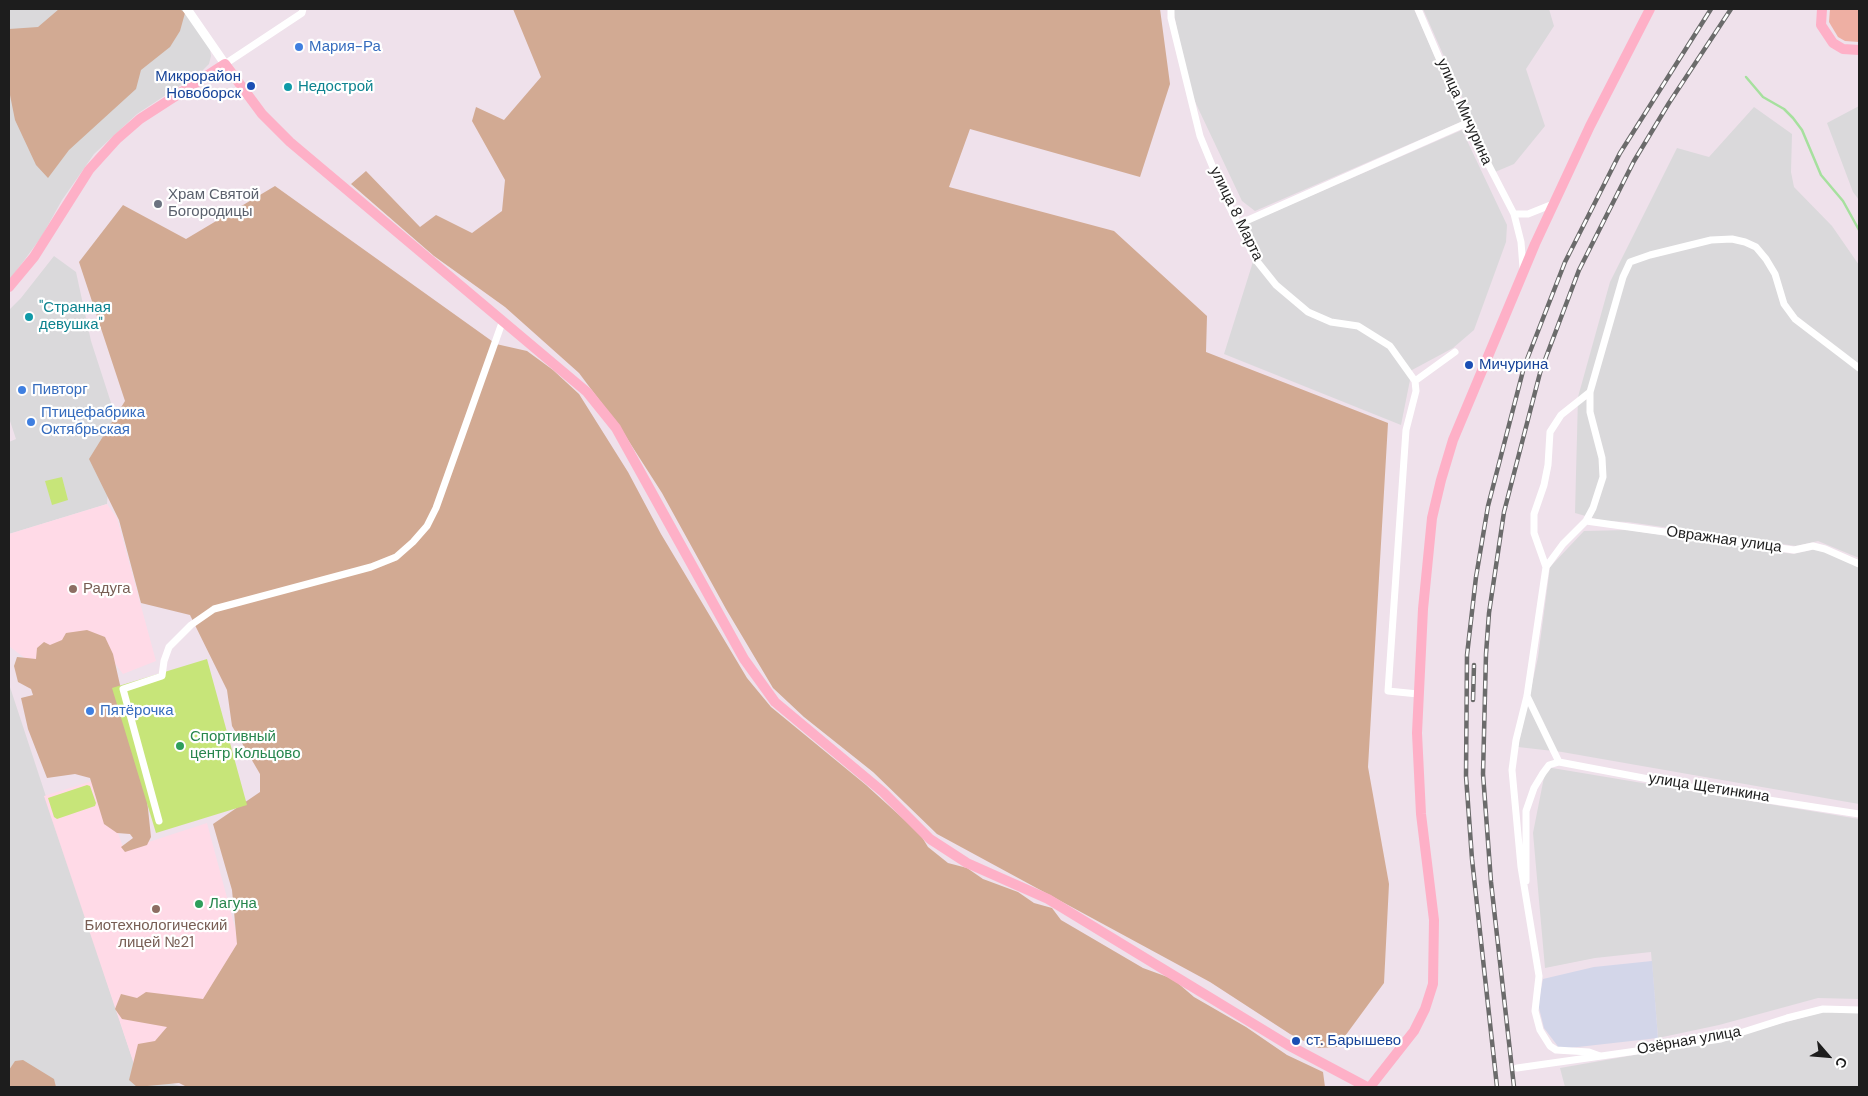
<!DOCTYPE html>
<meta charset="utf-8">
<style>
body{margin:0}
#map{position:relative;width:1868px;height:1096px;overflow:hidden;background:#efe1eb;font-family:"DM Sans",sans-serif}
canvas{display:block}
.frame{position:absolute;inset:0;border:10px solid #1d1d1d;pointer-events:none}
.north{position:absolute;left:1803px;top:1031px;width:50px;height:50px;-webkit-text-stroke:4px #fff;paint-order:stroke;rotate:117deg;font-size:14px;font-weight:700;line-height:20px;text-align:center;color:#1d1d1d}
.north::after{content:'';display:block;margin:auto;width:18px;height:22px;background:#1d1d1d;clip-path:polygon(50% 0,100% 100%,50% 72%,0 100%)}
</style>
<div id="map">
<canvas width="1868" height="1096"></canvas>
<div class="frame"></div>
<div class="north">С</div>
</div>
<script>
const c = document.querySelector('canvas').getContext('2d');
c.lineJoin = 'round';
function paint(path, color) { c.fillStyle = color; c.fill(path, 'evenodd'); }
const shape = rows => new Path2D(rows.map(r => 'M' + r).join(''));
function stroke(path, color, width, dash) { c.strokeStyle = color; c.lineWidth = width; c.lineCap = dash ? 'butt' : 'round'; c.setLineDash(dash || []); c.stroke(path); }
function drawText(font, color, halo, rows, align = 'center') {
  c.font = font + ' "DM Sans",sans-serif'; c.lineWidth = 4.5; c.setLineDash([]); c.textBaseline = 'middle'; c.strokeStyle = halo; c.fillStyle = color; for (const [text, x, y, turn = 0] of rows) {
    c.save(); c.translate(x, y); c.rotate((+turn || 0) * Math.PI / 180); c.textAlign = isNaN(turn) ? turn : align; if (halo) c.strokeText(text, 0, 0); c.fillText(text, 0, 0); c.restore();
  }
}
const residential = shape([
 [9,9,183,9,210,49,211,56,209,64,201,72,137,114,94,154,62,200,42,236,9,281],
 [1173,9,1414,9,1463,121,1255,211,1242,201,1189,89],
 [1423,9,1549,9,1554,26,1526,69,1545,126,1514,164,1495,172],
 [1859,106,1859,200,1853,192,1827,123],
 [1754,107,1792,134,1791,172,1794,187,1832,226,1859,265,1859,558,1818,541,1796,546,1628,522,1603,521,1575,513,1578,397,1610,282,1677,148,1709,157],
 [1462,130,1507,225,1506,242,1474,330,1453,348,1412,370,1401,425,1224,354,1257,249,1246,224],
 [54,256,76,272,91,341,114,412,107,504,9,534,9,442,16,439,9,418,9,310,21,298],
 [1628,530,1793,554,1820,548,1859,564,1859,804,1562,752,1518,747,1538,657,1550,567,1584,531],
 [9,684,137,1073,183,1087,9,1087],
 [1546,767,1859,819,1859,999,1818,998,1719,1025,1658,1038,1651,952,1595,958,1545,968,1533,833],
 [1823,1012,1859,1013,1859,1087,1565,1087,1560,1068,1720,1040]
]);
const industrial = shape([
 [1652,961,1658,1038,1560,1049,1544,1028,1538,1004,1543,979,1594,967]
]);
const education = shape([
 [107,504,117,518,156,661,123,674,100,644,35,666,9,646,9,534],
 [99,779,124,850,207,823,263,1032,137,1073,44,796]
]);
const grass = shape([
 [1830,9,1859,9,1859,42,1845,41,1838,37,1829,22]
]);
const forest = shape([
 [59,9,180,9,185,13,180,31,170,47,141,70,136,89,69,150,48,178,36,165,15,120,9,90,9,29,38,27],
 [513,9,1160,9,1170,84,1140,177,970,129,949,187,1114,231,1207,316,1206,352,1388,423,1368,767,1389,884,1384,983,1337,1047,1318,1048,1290,1034,1210,982,937,834,873,772,804,717,773,688,726,609,662,493,621,429,579,373,505,307,434,256,351,184,366,171,420,227,436,215,472,233,502,211,505,180,472,121,476,107,504,120,541,77],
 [275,186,496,344,527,351,553,370,579,394,628,472,661,534,747,678,771,707,866,785,920,834,928,847,948,863,967,868,983,879,1018,892,1034,903,1052,908,1061,920,1143,968,1173,979,1194,997,1246,1027,1287,1055,1323,1072,1325,1087,187,1087,179,1083,137,1087,129,1080,138,1044,155,1041,167,1027,122,1019,115,1009,121,994,137,998,146,992,203,999,237,944,232,890,213,824,260,792,260,774,232,726,227,690,190,615,141,603,119,520,89,459,125,401,79,262,123,205,186,239],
 [87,630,105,637,113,654,130,729,145,781,151,837,147,845,125,852,121,847,133,838,130,834,117,833,104,824,90,778,75,774,47,778,28,729,21,698,33,695,31,689,18,682,14,666,17,657,36,659,37,648,44,642,50,645,62,640,66,633],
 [23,1060,54,1079,56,1087,9,1087,9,1070,15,1061]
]);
const pitch = shape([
 [62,477,68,500,52,505,45,481],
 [207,659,247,805,156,833,112,688],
 [87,785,90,786,96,803,95,806,57,819,54,817,48,798]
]);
const stream = shape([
 [1746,77,1763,97,1784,109,1793,118,1802,130,1821,175,1843,201,1859,230]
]);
const minor = shape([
 [1171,9,1171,18,1200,136,1228,204,1256,260,1276,285,1308,312,1331,322,1358,326,1390,346,1415,381,1455,352],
 [1418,9,1467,123,1514,214,1521,242,1523,268],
 [225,64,302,13,303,9],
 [1514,214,1528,214,1553,204],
 [1239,224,1467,123],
 [1415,381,1416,391,1406,430,1388,691,1418,694],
 [1586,521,1794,550,1813,546,1825,549,1859,564],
 [1546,567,1534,533,1534,514,1544,485,1548,465,1550,432,1561,415,1590,392],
 [1527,696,1559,762],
 [159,821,123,689,162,676,164,661,169,647,191,625,214,609,371,567,396,557,413,542,427,526,436,508,503,320],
 [1526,881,1526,811,1534,788,1543,773,1549,765,1559,762,1717,792,1859,814],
 [1600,1056,1589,1052,1556,1050,1550,1046,1540,1030,1535,1011,1539,976,1521,867,1512,770,1516,740,1527,696,1546,567,1563,544,1586,521,1593,508,1603,477,1602,458,1590,412,1590,392,1623,277,1630,262,1650,255,1711,240,1732,239,1745,242,1756,247,1766,259,1775,274,1784,304,1795,319,1859,368],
 [1517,1068,1721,1039,1787,1018,1823,1009,1859,1010]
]);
const tertiary = shape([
 [187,9,225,64]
]);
const secondary = shape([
 [1822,9,1821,25,1833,43,1843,49,1859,50],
 [9,287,34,257,89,170,117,139,140,119,225,64,262,114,290,142,587,392,616,428,744,659,775,702,883,792,930,839,967,863,1048,899,1288,1045,1367,1087],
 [1370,1087,1414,1031,1425,1009,1433,984,1434,920,1421,814,1417,733,1423,609,1432,518,1441,480,1453,440,1535,244,1590,126,1650,9]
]);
const rail = shape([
 [1473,700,1474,665],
 [1497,1087,1472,859,1466,776,1467,655,1476,577,1488,506,1524,367,1565,262,1620,153,1711,9],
 [1514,1087,1491,882,1483,774,1486,654,1489,613,1504,512,1540,373,1579,270,1634,161,1669,103,1731,9]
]);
const markers = [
 [299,47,5,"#3f7fe0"],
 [251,86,5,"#1a4fb4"],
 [288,87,5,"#0f9aa8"],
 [158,204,5,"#6b7280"],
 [29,317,5,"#0f9aa8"],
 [1469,365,5,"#1a4fb4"],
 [22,390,5,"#3f7fe0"],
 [31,422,5,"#3f7fe0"],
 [73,589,5,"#8d6e63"],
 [90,711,5,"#3f7fe0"],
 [180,746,5,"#2e9e5b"],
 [199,904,5,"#2e9e5b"],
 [156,909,5,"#8d6e63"],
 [1296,1041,5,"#1a4fb4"]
];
const shopNames = [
 ["Мария-Ра",309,47],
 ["Пивторг",32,390],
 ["Птицефабрика",41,413],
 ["Октябрьская",41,430],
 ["Пятёрочка",100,711]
];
const transitNames = [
 ["Микрорайон",241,77,"right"],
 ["Новоборск",241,94,"right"],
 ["Мичурина",1479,365],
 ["ст. Барышево",1306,1041]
];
const cultureNames = [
 ["Недострой",298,87],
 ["\"Странная",39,308],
 ["девушка\"",39,325]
];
const streetNames = [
 ["улица Мичурина",1464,112,66],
 ["улица 8 Марта",1236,214,64],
 ["Овражная улица",1724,540,8],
 ["улица Щетинкина",1709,788,9],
 ["Озёрная улица",1689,1041,-10]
];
const worshipNames = [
 ["Храм Святой",168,195],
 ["Богородицы",168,212]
];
const educationNames = [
 ["Радуга",83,589],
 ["Биотехнологический",156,926,"center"],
 ["лицей №21",156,943,"center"]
];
const leisureNames = [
 ["Спортивный",190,737],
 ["центр Кольцово",190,754],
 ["Лагуна",209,904]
];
paint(residential, '#dad9db');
paint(industrial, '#d3d6e9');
paint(education, '#ffdae7');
paint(grass, '#eeafa3');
paint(forest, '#d2aa93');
paint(pitch, '#c7e579');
stroke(stream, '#a6e09e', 2.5);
stroke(minor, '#fff', 7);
stroke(tertiary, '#fff', 9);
stroke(secondary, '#feb0c7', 10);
stroke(rail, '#6b6b6b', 4.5);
stroke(rail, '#fff', 2.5, [8]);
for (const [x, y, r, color] of markers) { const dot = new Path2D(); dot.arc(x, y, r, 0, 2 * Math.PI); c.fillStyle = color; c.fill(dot); stroke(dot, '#fff', 2); }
drawText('15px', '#366cbe', '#fff', shopNames, 'left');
drawText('15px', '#164399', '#fff', transitNames, 'left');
drawText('15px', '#0d838f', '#fff', cultureNames, 'left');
drawText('15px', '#1d1d1d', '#fff', streetNames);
drawText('15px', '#5b616d', '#fff', worshipNames, 'left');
drawText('15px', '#785e54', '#fff', educationNames, 'left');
drawText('15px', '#27864d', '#fff', leisureNames, 'left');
</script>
